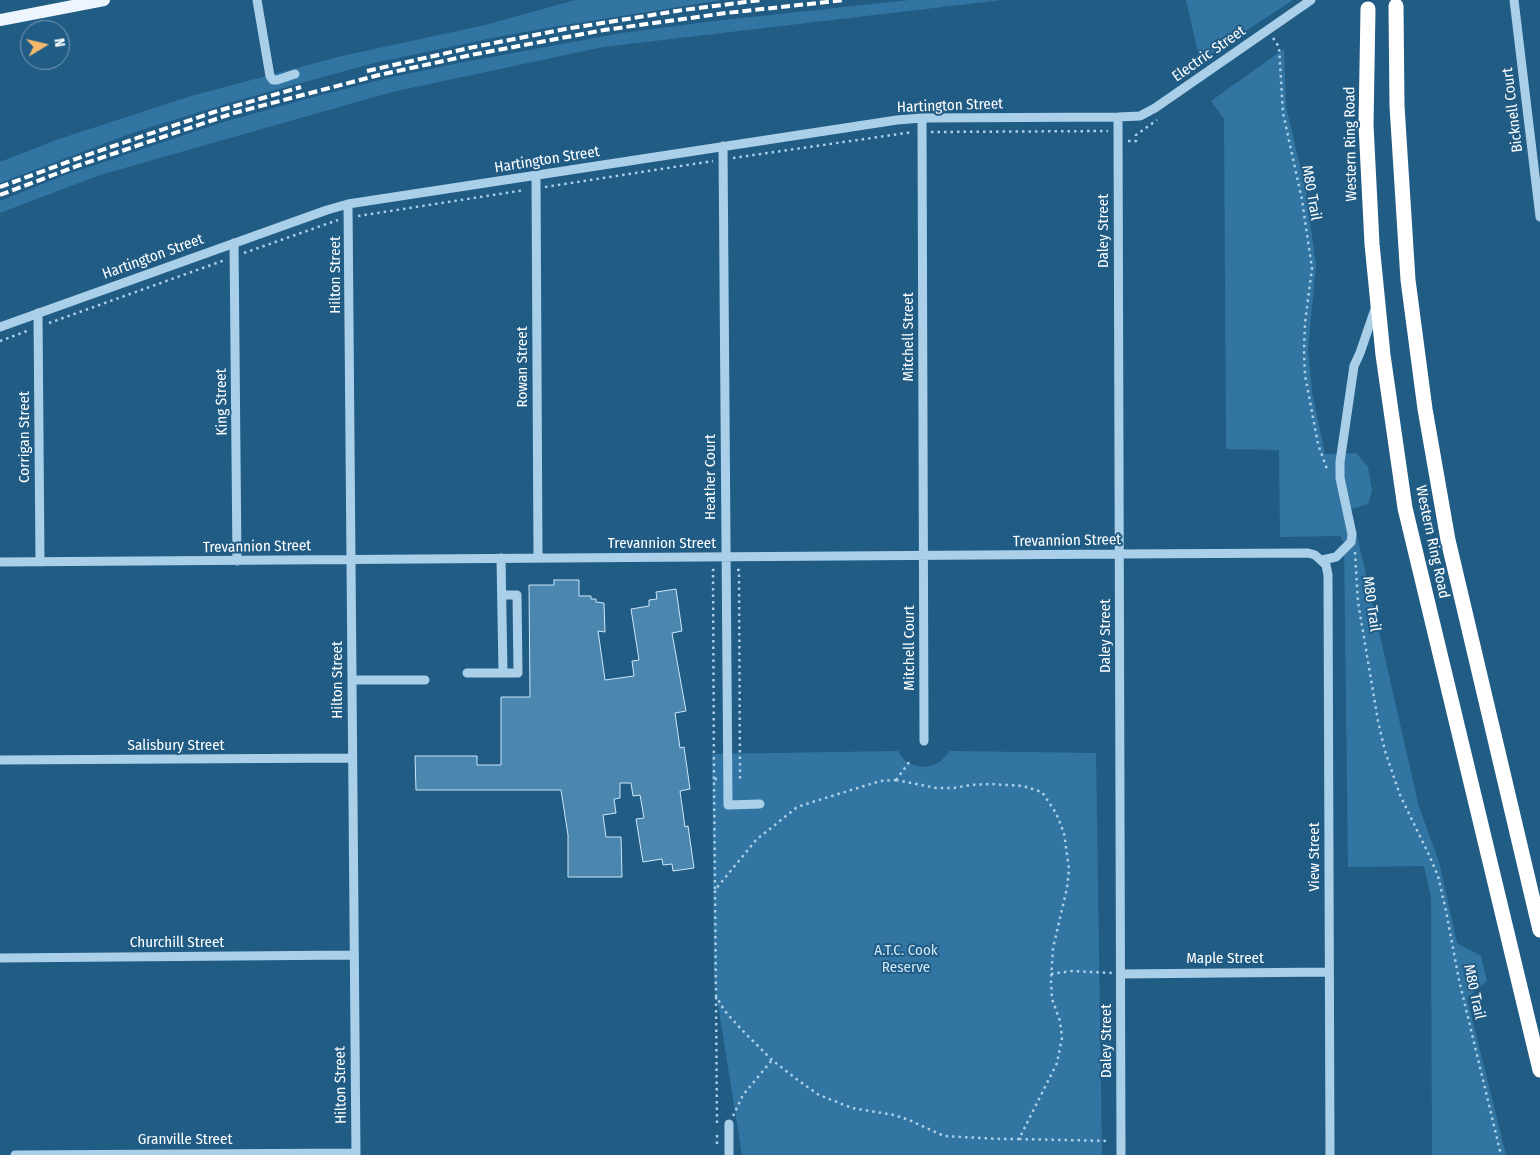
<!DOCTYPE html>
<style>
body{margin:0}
#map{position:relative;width:1540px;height:1155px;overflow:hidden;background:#215c85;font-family:"Fira Sans Condensed",sans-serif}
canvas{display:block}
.north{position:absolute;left:20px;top:20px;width:50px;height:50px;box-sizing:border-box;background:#215c85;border:1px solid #7a9db6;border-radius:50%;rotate:81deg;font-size:14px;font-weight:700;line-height:20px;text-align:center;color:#fff}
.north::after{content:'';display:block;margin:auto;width:18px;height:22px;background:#f6b96b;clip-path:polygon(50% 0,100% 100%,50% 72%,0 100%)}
</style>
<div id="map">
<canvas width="1540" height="1155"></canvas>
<div class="north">N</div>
</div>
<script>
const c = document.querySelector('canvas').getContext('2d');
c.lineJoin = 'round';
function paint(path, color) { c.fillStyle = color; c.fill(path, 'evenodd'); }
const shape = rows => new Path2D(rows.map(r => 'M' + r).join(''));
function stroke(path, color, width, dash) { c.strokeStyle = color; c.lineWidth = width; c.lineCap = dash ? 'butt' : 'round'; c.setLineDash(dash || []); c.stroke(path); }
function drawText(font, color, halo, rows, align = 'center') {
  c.font = font + ' "Fira Sans Condensed",sans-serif'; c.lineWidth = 4; c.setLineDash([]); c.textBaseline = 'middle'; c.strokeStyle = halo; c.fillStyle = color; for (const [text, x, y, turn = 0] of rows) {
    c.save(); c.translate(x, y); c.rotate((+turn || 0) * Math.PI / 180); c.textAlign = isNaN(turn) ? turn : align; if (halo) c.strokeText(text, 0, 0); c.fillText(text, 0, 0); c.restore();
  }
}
const green = shape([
 [575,0,722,0,552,27,497,37,374,63,232,102,135,132,0,183,0,162,56,140,191,96,342,56,485,25],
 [910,0,1002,0,603,47,392,92,100,175,0,213,0,201,65,175,223,122,317,96,392,77,464,62,622,33,714,21],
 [1186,0,1293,0,1200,61],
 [1284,49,1286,107,1306,190,1316,266,1308,349,1312,392,1325,454,1356,453,1368,467,1372,491,1368,504,1351,509,1419,807,1439,862,1457,943,1481,956,1487,981,1467,998,1506,1155,1432,1155,1431,897,1424,866,1348,867,1344,543,1340,536,1280,537,1279,450,1226,449,1224,119,1211,101],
 [898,751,905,761,913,765,924,767,934,765,941,761,950,751,1096,753,1102,1155,742,1155,714,979,712,754]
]);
const building = shape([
 [554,580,579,580,579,596,591,596,591,599,596,599,596,602,604,603,605,632,598,631,605,680,634,676,632,661,639,660,631,609,649,606,649,600,657,599,656,592,676,589,682,631,672,633,686,711,675,713,680,748,684,747,690,789,680,791,685,827,688,826,694,868,673,871,672,864,663,865,662,859,643,862,636,819,644,818,640,795,633,796,631,783,620,783,620,798,614,799,616,813,603,815,606,837,621,837,622,877,568,877,568,835,561,790,416,790,415,756,477,756,477,765,501,765,501,697,530,697,529,585,554,585,554,580]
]);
const path = shape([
 [1273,38,1279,47,1283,113,1302,200,1312,268,1305,323,1304,351,1305,375,1318,444,1328,472],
 [931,132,1108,131],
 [1128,141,1136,141,1136,135,1157,120],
 [733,158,913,132],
 [545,187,713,161],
 [358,216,525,190],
 [244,253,338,220],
 [49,323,225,260],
 [0,341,27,331],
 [1355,552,1358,602,1378,721,1385,751,1400,795,1429,855,1438,876,1446,911,1459,980,1501,1155],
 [737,570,739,570,740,779,737,779],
 [714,779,713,570,716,570],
 [896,780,936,788,954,788,970,785,991,784,1023,786,1042,792,1056,813,1064,833,1069,869,1067,888,1053,948,1051,981,1052,999,1060,1021,1062,1038,1057,1063,1019,1139,1000,1139,944,1136,909,1120,894,1115,852,1108,819,1095,799,1081,772,1060,741,1029,724,1010,716,996,715,890,756,840,796,808,803,805,880,781,896,780],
 [896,780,910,761],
 [715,889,714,779,719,779],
 [1051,974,1072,971,1112,973],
 [716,997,717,1126],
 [733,1116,743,1095,772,1060],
 [1019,1139,1110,1141],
 [717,1144,717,1132]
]);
const minor = shape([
 [257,0,270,76,273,80,277,80,295,74],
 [1514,0,1540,217],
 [1118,117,1121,1155],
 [922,118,924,741],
 [723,146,728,805,760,804],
 [536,176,538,558],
 [348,204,356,1155],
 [234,243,237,561],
 [38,313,40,562],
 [0,327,327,210,348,204,897,120,922,118,1118,117,1140,116,1155,108,1311,0],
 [501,558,503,673],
 [1322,560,1336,557,1351,542,1352,534,1340,478,1340,462,1354,366,1360,353,1375,309],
 [0,562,1119,554,1308,553,1315,555,1326,565,1328,575,1330,1155],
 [467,673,518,673,517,595,502,595],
 [352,680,425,680],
 [0,760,352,758],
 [0,958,354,955],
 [1121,974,1329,972],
 [729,1124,729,1155],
 [15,1155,356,1153]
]);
const major = shape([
 [0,20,104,0]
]);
const highway = shape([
 [1396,6,1397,106,1408,280,1425,409,1448,540,1540,930],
 [1368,9,1366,125,1372,244,1383,355,1405,508,1540,1070]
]);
const rail = shape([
 [367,71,469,48,565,29,683,10,761,0],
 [0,187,84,156,214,112,301,87],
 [0,195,77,166,234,113,379,75,471,55,604,30,726,13,845,0]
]);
const streetNames = [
 ["Electric Street",1209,54,-35],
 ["Hartington Street",950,106,-2],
 ["Bicknell Court",1513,110,-97],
 ["Western Ring Road",1351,144,-91],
 ["Hartington Street",547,160,-9],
 ["M80 Trail",1311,193,80],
 ["Daley Street",1104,231,-90],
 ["Hartington Street",153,257,-20],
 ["Hilton Street",336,275,-90],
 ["Mitchell Street",909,337,-90],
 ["Rowan Street",523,367,-90],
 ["King Street",222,402,-91],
 ["Corrigan Street",25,437,-90],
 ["Heather Court",711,477,-90],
 ["Trevannion Street",1067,541,-1],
 ["Western Ring Road",1432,542,78],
 ["Trevannion Street",662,544],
 ["Trevannion Street",257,547,-1],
 ["M80 Trail",1371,604,82],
 ["Daley Street",1106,636,-90],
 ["Mitchell Court",910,648,-90],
 ["Hilton Street",338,680,-90],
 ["Salisbury Street",176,746],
 ["View Street",1315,857,-90],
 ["Churchill Street",177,943],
 ["Maple Street",1225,959],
 ["M80 Trail",1474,992,78],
 ["Daley Street",1107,1041,-90],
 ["Hilton Street",341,1085,-91],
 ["Granville Street",185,1140]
];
const parkNames = [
 ["A.T.C. Cook",906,951],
 ["Reserve",906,968]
];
paint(green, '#3275a2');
paint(building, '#4a86ae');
stroke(building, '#cee7f7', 1);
stroke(path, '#aad0e9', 2.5, [2.5, 4]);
stroke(minor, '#aad0e9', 9);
stroke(major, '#edf6fe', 12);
stroke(highway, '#fff', 15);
stroke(rail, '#fff', 4, [9, 4]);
drawText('15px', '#fff', '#215c85', streetNames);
drawText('15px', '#cee7f7', '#215c85', parkNames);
</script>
